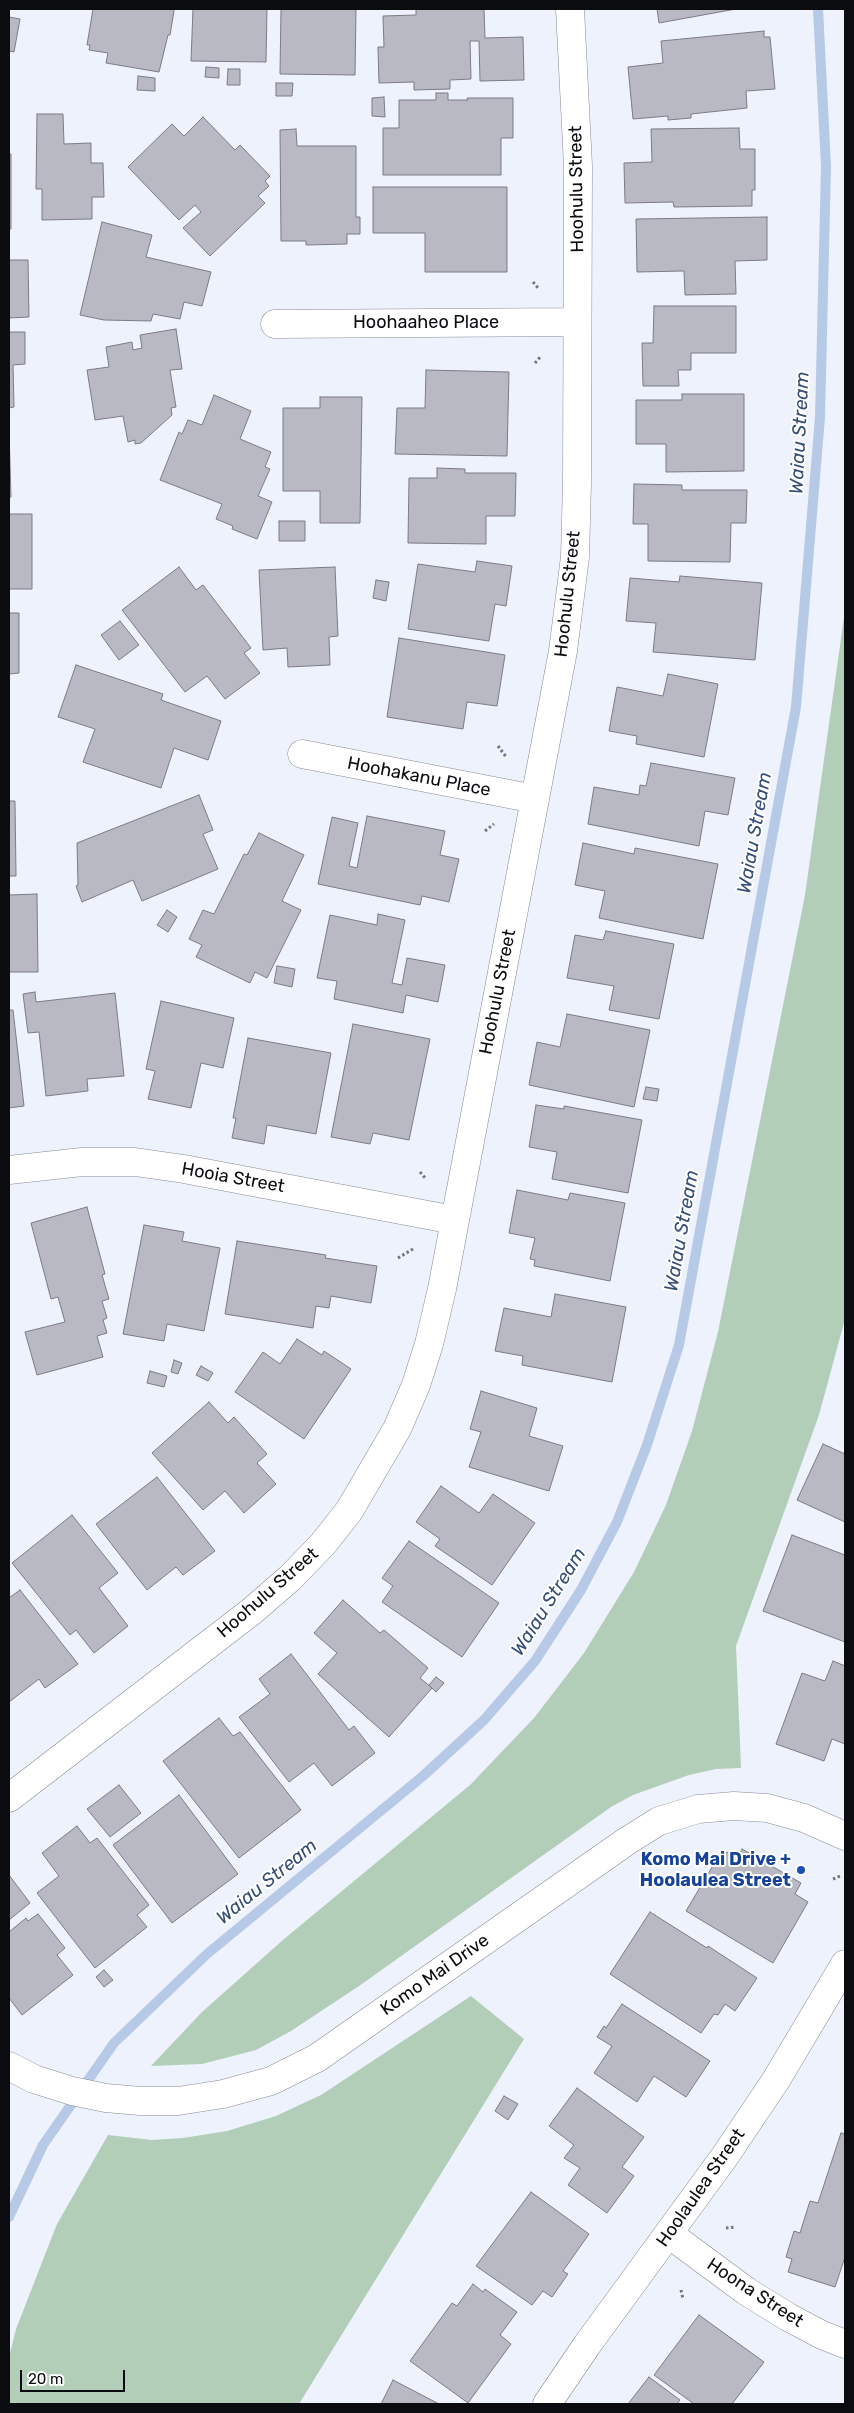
<!DOCTYPE html>
<style>
body{margin:0}
#map{position:relative;width:854px;height:2413px;overflow:hidden;background:#eef2fc;font-family:Rubik,sans-serif}
canvas{display:block}
.frame{position:absolute;inset:0;border:10px solid #0b0c10;pointer-events:none}
.scale{position:absolute;left:20px;top:2370px;width:105px;height:22px;box-sizing:border-box;border:2px solid #0b0c10;border-top:0;padding-left:6px;font-size:15px;line-height:18px;white-space:nowrap;color:#0b0c10;-webkit-text-stroke:4px #fff;paint-order:stroke}
</style>
<div id="map">
<canvas width="854" height="2413"></canvas>
<div class="frame"></div>
<div class="scale">20 m</div>
</div>
<script>
const c = document.querySelector('canvas').getContext('2d');
c.lineJoin = 'round';
function paint(path, color) { c.fillStyle = color; c.fill(path, 'evenodd'); }
const shape = rows => new Path2D(rows.map(r => 'M' + r).join(''));
function stroke(path, color, width, dash) { c.strokeStyle = color; c.lineWidth = width; c.lineCap = dash ? 'butt' : 'round'; c.setLineDash(dash || []); c.stroke(path); }
function drawText(font, color, halo, rows, align = 'center') {
  c.font = font + ' Rubik,sans-serif'; c.lineWidth = 4; c.setLineDash([]); c.textBaseline = 'middle'; c.strokeStyle = halo; c.fillStyle = color; for (const [text, x, y, turn = 0] of rows) {
    c.save(); c.translate(x, y); c.rotate((+turn || 0) * Math.PI / 180); c.textAlign = isNaN(turn) ? turn : align; if (halo) c.strokeText(text, 0, 0); c.fillText(text, 0, 0); c.restore();
  }
}
const green = shape([
 [845,610,845,1319,819,1415,736,1646,741,1768,716,1769,689,1775,633,1795,611,1807,359,1986,291,2031,256,2050,202,2064,151,2066,202,2012,284,1939,470,1785,534,1718,584,1653,634,1572,666,1505,692,1431,718,1332,805,895],
 [471,1996,524,2039,299,2404,9,2404,9,2357,16,2329,57,2224,108,2135,152,2140,183,2138,227,2131,276,2116,321,2095]
]);
const stream = shape([
 [9,2217,43,2145,114,2043,207,1954,423,1776,484,1720,535,1661,581,1590,617,1522,647,1445,679,1345,796,707,820,417,826,166,818,9]
]);
const building = shape([
 [93,9,173,9,174,11,170,35,168,35,159,72,106,63,108,53,89,50,90,45,87,45,93,9],
 [193,9,267,9,266,62,191,61,193,9],
 [281,9,356,9,355,75,280,74,281,9],
 [416,9,484,9,485,38,523,37,524,80,480,81,479,41,470,41,471,79,450,80,450,89,414,90,414,82,379,83,378,47,384,47,383,16,416,15,416,9],
 [657,9,736,9,659,23,657,9],
 [9,17,20,19,14,52,9,51,9,17],
 [764,31,764,37,770,37,775,89,746,91,747,108,691,114,691,118,668,120,668,116,633,119,628,67,663,63,661,41,764,31],
 [206,67,219,68,219,78,205,77,206,67],
 [228,69,240,69,240,85,227,85,228,69],
 [138,76,155,78,155,91,137,90,138,76],
 [276,83,293,83,292,96,276,96,276,83],
 [436,93,448,93,448,100,468,100,467,98,513,98,513,138,501,138,501,175,383,175,383,128,399,128,399,100,436,100,436,93],
 [384,97,385,117,372,116,372,98,384,97],
 [37,114,63,114,64,144,91,143,91,163,103,163,104,197,92,197,92,219,42,220,42,189,36,189,37,114],
 [203,117,235,150,240,145,270,176,265,181,269,186,258,196,265,203,210,256,183,228,201,212,195,205,179,220,128,167,172,124,184,136,203,117],
 [739,128,740,149,755,149,755,190,752,190,752,206,674,207,673,202,625,203,624,163,652,162,651,129,739,128],
 [296,129,297,146,356,146,356,217,360,217,360,234,347,234,347,244,306,245,306,241,281,241,280,130,296,129],
 [9,154,11,154,11,229,9,229,9,154],
 [373,187,507,187,507,272,425,272,425,233,373,233,373,187],
 [767,217,767,260,735,261,736,294,685,295,684,271,637,272,636,219,767,217],
 [102,222,152,235,146,257,211,272,202,306,184,302,180,319,153,314,151,321,104,320,80,315,102,222],
 [9,260,28,260,29,317,9,318,9,260],
 [654,306,736,306,736,353,691,353,691,370,678,370,679,386,643,386,642,343,653,343,654,306],
 [176,329,182,369,170,370,176,407,171,408,172,415,141,443,135,444,135,440,128,442,123,416,95,420,87,370,109,367,106,347,132,342,133,350,142,348,140,335,176,329],
 [9,332,25,332,25,364,13,365,14,407,9,408,9,332],
 [426,370,509,372,507,456,395,454,397,408,425,408,426,370],
 [682,394,744,394,744,471,666,472,666,444,636,444,636,400,682,400,682,394],
 [214,395,251,411,240,439,271,452,265,467,270,469,258,496,272,502,257,539,232,529,233,526,216,519,222,504,160,480,179,432,182,434,188,420,202,425,214,395],
 [320,397,362,397,360,523,320,523,320,491,283,491,283,408,320,408,320,397],
 [9,431,11,497,9,497,9,431],
 [437,468,465,469,465,473,516,473,515,516,486,516,486,544,408,543,409,478,437,478,437,468],
 [634,484,682,485,682,490,747,490,746,523,731,523,730,562,648,561,648,524,633,524,634,484],
 [9,514,32,514,32,589,9,589,9,514],
 [279,521,305,521,305,541,279,541,279,521],
 [477,561,512,566,506,606,495,604,489,641,408,629,418,564,475,572,477,561],
 [179,567,196,590,203,585,251,648,244,653,260,673,225,699,207,676,185,692,122,610,179,567],
 [335,567,338,636,329,637,330,665,288,667,287,648,263,650,259,570,335,567],
 [680,576,762,583,755,660,653,652,656,623,626,621,630,578,679,582,680,576],
 [376,580,389,582,386,601,373,598,376,580],
 [9,613,19,613,19,673,9,674,9,613],
 [120,621,139,645,119,660,101,635,120,621],
 [399,638,505,655,497,706,467,702,463,729,387,717,399,638],
 [76,665,163,694,161,700,221,721,208,760,174,748,161,788,83,762,95,729,58,717,76,665],
 [668,674,718,684,704,757,636,744,637,736,609,731,617,687,663,696,668,674],
 [651,763,735,778,728,815,705,811,699,846,588,824,594,787,639,795,640,785,646,786,651,763],
 [199,795,213,830,203,834,218,869,142,901,133,880,82,902,76,886,78,885,77,843,199,795],
 [9,801,15,801,16,876,9,876,9,801],
 [367,816,445,831,440,855,459,859,449,902,422,896,420,905,318,884,332,817,358,823,349,866,357,868,367,816],
 [259,833,304,855,282,901,301,910,267,978,255,972,250,983,196,957,202,945,189,939,203,910,214,914,244,854,247,855,259,833],
 [583,843,634,854,635,848,718,864,703,939,599,918,605,891,575,885,583,843],
 [37,894,38,972,9,972,9,895,37,894],
 [167,910,177,917,168,932,157,925,167,910],
 [378,914,405,920,392,983,402,985,407,958,445,965,438,1002,406,995,403,1013,334,999,337,981,317,978,330,915,377,925,378,914],
 [606,931,674,944,659,1019,609,1010,614,986,567,978,575,935,603,940,606,931],
 [277,966,295,969,292,987,274,983,277,966],
 [35,992,36,1002,115,993,124,1076,87,1079,88,1091,46,1096,39,1032,28,1033,23,994,35,992],
 [161,1001,234,1018,223,1068,201,1063,191,1108,148,1099,155,1071,146,1069,161,1001],
 [9,1010,13,1010,24,1106,9,1108,9,1010],
 [567,1014,650,1030,634,1107,529,1085,537,1042,560,1047,567,1014],
 [353,1024,430,1039,409,1140,373,1133,370,1144,331,1137,353,1024],
 [248,1038,331,1053,316,1134,267,1125,264,1144,232,1138,236,1118,233,1118,248,1038],
 [646,1087,659,1089,657,1101,643,1099,646,1087],
 [536,1105,564,1109,564,1106,642,1120,628,1193,552,1179,557,1152,529,1147,536,1105],
 [517,1190,568,1200,570,1193,625,1203,610,1281,534,1266,535,1260,530,1259,535,1238,509,1233,517,1190],
 [87,1207,105,1274,102,1275,109,1299,102,1301,107,1318,103,1320,107,1333,97,1336,103,1357,37,1375,25,1332,65,1322,58,1297,51,1299,31,1223,87,1207],
 [144,1225,184,1232,182,1241,220,1248,204,1331,167,1324,164,1341,123,1334,144,1225],
 [237,1241,326,1255,325,1258,377,1266,371,1303,331,1296,329,1308,316,1306,313,1328,225,1314,237,1241],
 [555,1294,626,1307,612,1382,522,1365,523,1356,495,1351,504,1308,551,1317,555,1294],
 [297,1339,322,1355,324,1351,351,1369,304,1439,235,1392,263,1352,280,1364,297,1339],
 [174,1360,182,1363,178,1374,171,1372,174,1360],
 [201,1366,213,1373,208,1381,196,1375,201,1366],
 [150,1371,167,1376,164,1387,147,1383,150,1371],
 [481,1391,537,1408,529,1436,563,1446,549,1491,469,1467,481,1432,470,1429,481,1391],
 [209,1402,228,1423,234,1417,267,1454,257,1463,276,1484,244,1513,225,1491,203,1510,152,1453,209,1402],
 [823,1444,845,1454,845,1522,797,1500,823,1444],
 [157,1477,215,1551,183,1575,176,1567,147,1590,96,1524,157,1477],
 [441,1486,479,1513,493,1494,535,1523,492,1585,435,1546,440,1539,416,1522,441,1486],
 [72,1515,118,1573,99,1588,128,1626,94,1653,76,1630,70,1635,12,1563,72,1515],
 [792,1535,845,1555,845,1642,763,1611,792,1535],
 [409,1541,499,1603,462,1657,382,1602,393,1586,382,1578,409,1541],
 [20,1590,78,1664,45,1688,39,1679,9,1702,9,1598,20,1590],
 [343,1600,380,1633,384,1630,428,1668,420,1678,432,1688,389,1737,318,1674,337,1653,314,1633,343,1600],
 [291,1654,349,1730,354,1726,375,1753,332,1786,314,1763,289,1782,239,1717,270,1694,259,1679,291,1654],
 [833,1661,845,1666,845,1744,832,1739,824,1761,776,1744,802,1673,825,1681,833,1661],
 [436,1677,444,1683,436,1692,429,1685,436,1677],
 [219,1718,233,1736,240,1732,301,1810,239,1858,163,1761,219,1718],
 [119,1785,141,1813,110,1837,87,1809,119,1785],
 [179,1795,238,1874,172,1923,113,1845,179,1795],
 [77,1826,90,1843,97,1838,149,1905,137,1915,147,1927,95,1968,37,1893,59,1876,42,1853,77,1826],
 [742,1849,801,1883,795,1894,808,1902,773,1963,686,1911,721,1852,740,1853,742,1849],
 [9,1875,30,1903,9,1920,9,1875],
 [650,1912,707,1948,708,1946,757,1978,735,2011,725,2004,718,2015,714,2014,701,2033,610,1974,650,1912],
 [38,1914,65,1948,57,1955,73,1975,22,2015,9,1998,9,1932,26,1918,28,1921,38,1914],
 [104,1970,113,1980,104,1987,96,1977,104,1970],
 [622,2004,710,2061,686,2097,654,2076,637,2102,594,2073,612,2046,597,2037,604,2026,606,2028,622,2004],
 [577,2088,644,2137,622,2167,634,2176,607,2213,568,2185,580,2168,564,2158,574,2145,549,2126,577,2088],
 [504,2096,518,2104,508,2120,495,2111,504,2096],
 [841,2133,845,2134,845,2257,835,2287,788,2272,792,2259,786,2257,794,2231,800,2233,810,2201,818,2203,841,2133],
 [531,2192,589,2234,563,2271,568,2274,552,2297,543,2291,532,2305,476,2266,531,2192],
 [473,2284,483,2292,485,2289,517,2312,500,2335,511,2344,468,2403,410,2361,452,2303,457,2306,473,2284],
 [699,2315,764,2362,732,2404,694,2404,654,2375,699,2315],
 [649,2377,680,2400,677,2404,628,2404,649,2377],
 [393,2380,439,2404,381,2404,393,2380]
]);
const path = shape([
 [533,282,539,289],
 [535,363,541,356],
 [498,746,507,758],
 [485,831,494,824],
 [420,1172,426,1179],
 [398,1258,413,1249],
 [833,1879,840,1876],
 [726,2228,735,2227],
 [681,2290,683,2299]
]);
const minor = shape([
 [275,324,577,322],
 [302,754,535,799],
 [9,1170,82,1162,135,1162,184,1169,454,1220],
 [9,1798,252,1611,290,1578,323,1544,349,1511,397,1429,416,1385,429,1344,442,1289,563,651,575,557,577,483,578,166,570,9],
 [669,2234,746,2291,788,2317,822,2335,845,2344]
]);
const tertiary = shape([
 [9,2066,34,2079,72,2091,106,2098,140,2101,178,2101,223,2094,271,2081,317,2058,627,1841,659,1821,698,1809,734,1806,767,1808,804,1818,845,1836],
 [547,2404,587,2345,725,2156,776,2080,845,1964]
]);
const markers = [
 [801,1870,5,"#1a4fb4"]
];
const streetNames = [
 ["Hoohulu Street",577,189,-91],
 ["Hoohaaheo Place",426,323],
 ["Hoohulu Street",568,594,-84],
 ["Hoohakanu Place",419,777,11],
 ["Hoohulu Street",498,992,-79],
 ["Hooia Street",233,1178,10],
 ["Hoohulu Street",268,1593,-41],
 ["Komo Mai Drive",435,1975,-35],
 ["Hoolaulea Street",701,2188,-55],
 ["Hoona Street",755,2293,33]
];
const transitNames = [
 ["Komo Mai Drive +",791,1860],
 ["Hoolaulea Street",791,1881]
];
const waterNames = [
 ["Waiau Stream",800,433,-87],
 ["Waiau Stream",755,833,-80],
 ["Waiau Stream",682,1231,-80],
 ["Waiau Stream",549,1602,-58],
 ["Waiau Stream",267,1882,-39]
];
paint(green, '#b3ceb8');
stroke(stream, '#b6c9e6', 10);
paint(building, '#b9b9c4');
stroke(building, '#7b7b85', 1);
stroke(minor, '#888b95', 29);
stroke(tertiary, '#888b95', 29);
stroke(path, '#73757c', 3, [2.5, 2.5]);
stroke(minor, '#fff', 28);
stroke(tertiary, '#fff', 28);
for (const [x, y, r, color] of markers) { const dot = new Path2D(); dot.arc(x, y, r, 0, 2 * Math.PI); c.fillStyle = color; c.fill(dot); stroke(dot, '#fff', 2); }
drawText('18px', '#0b0c10', '#fff', streetNames);
drawText('bold 18px', '#164399', '#fff', transitNames, 'right');
drawText('italic 19px', '#354e78', '#fff', waterNames);
</script>
